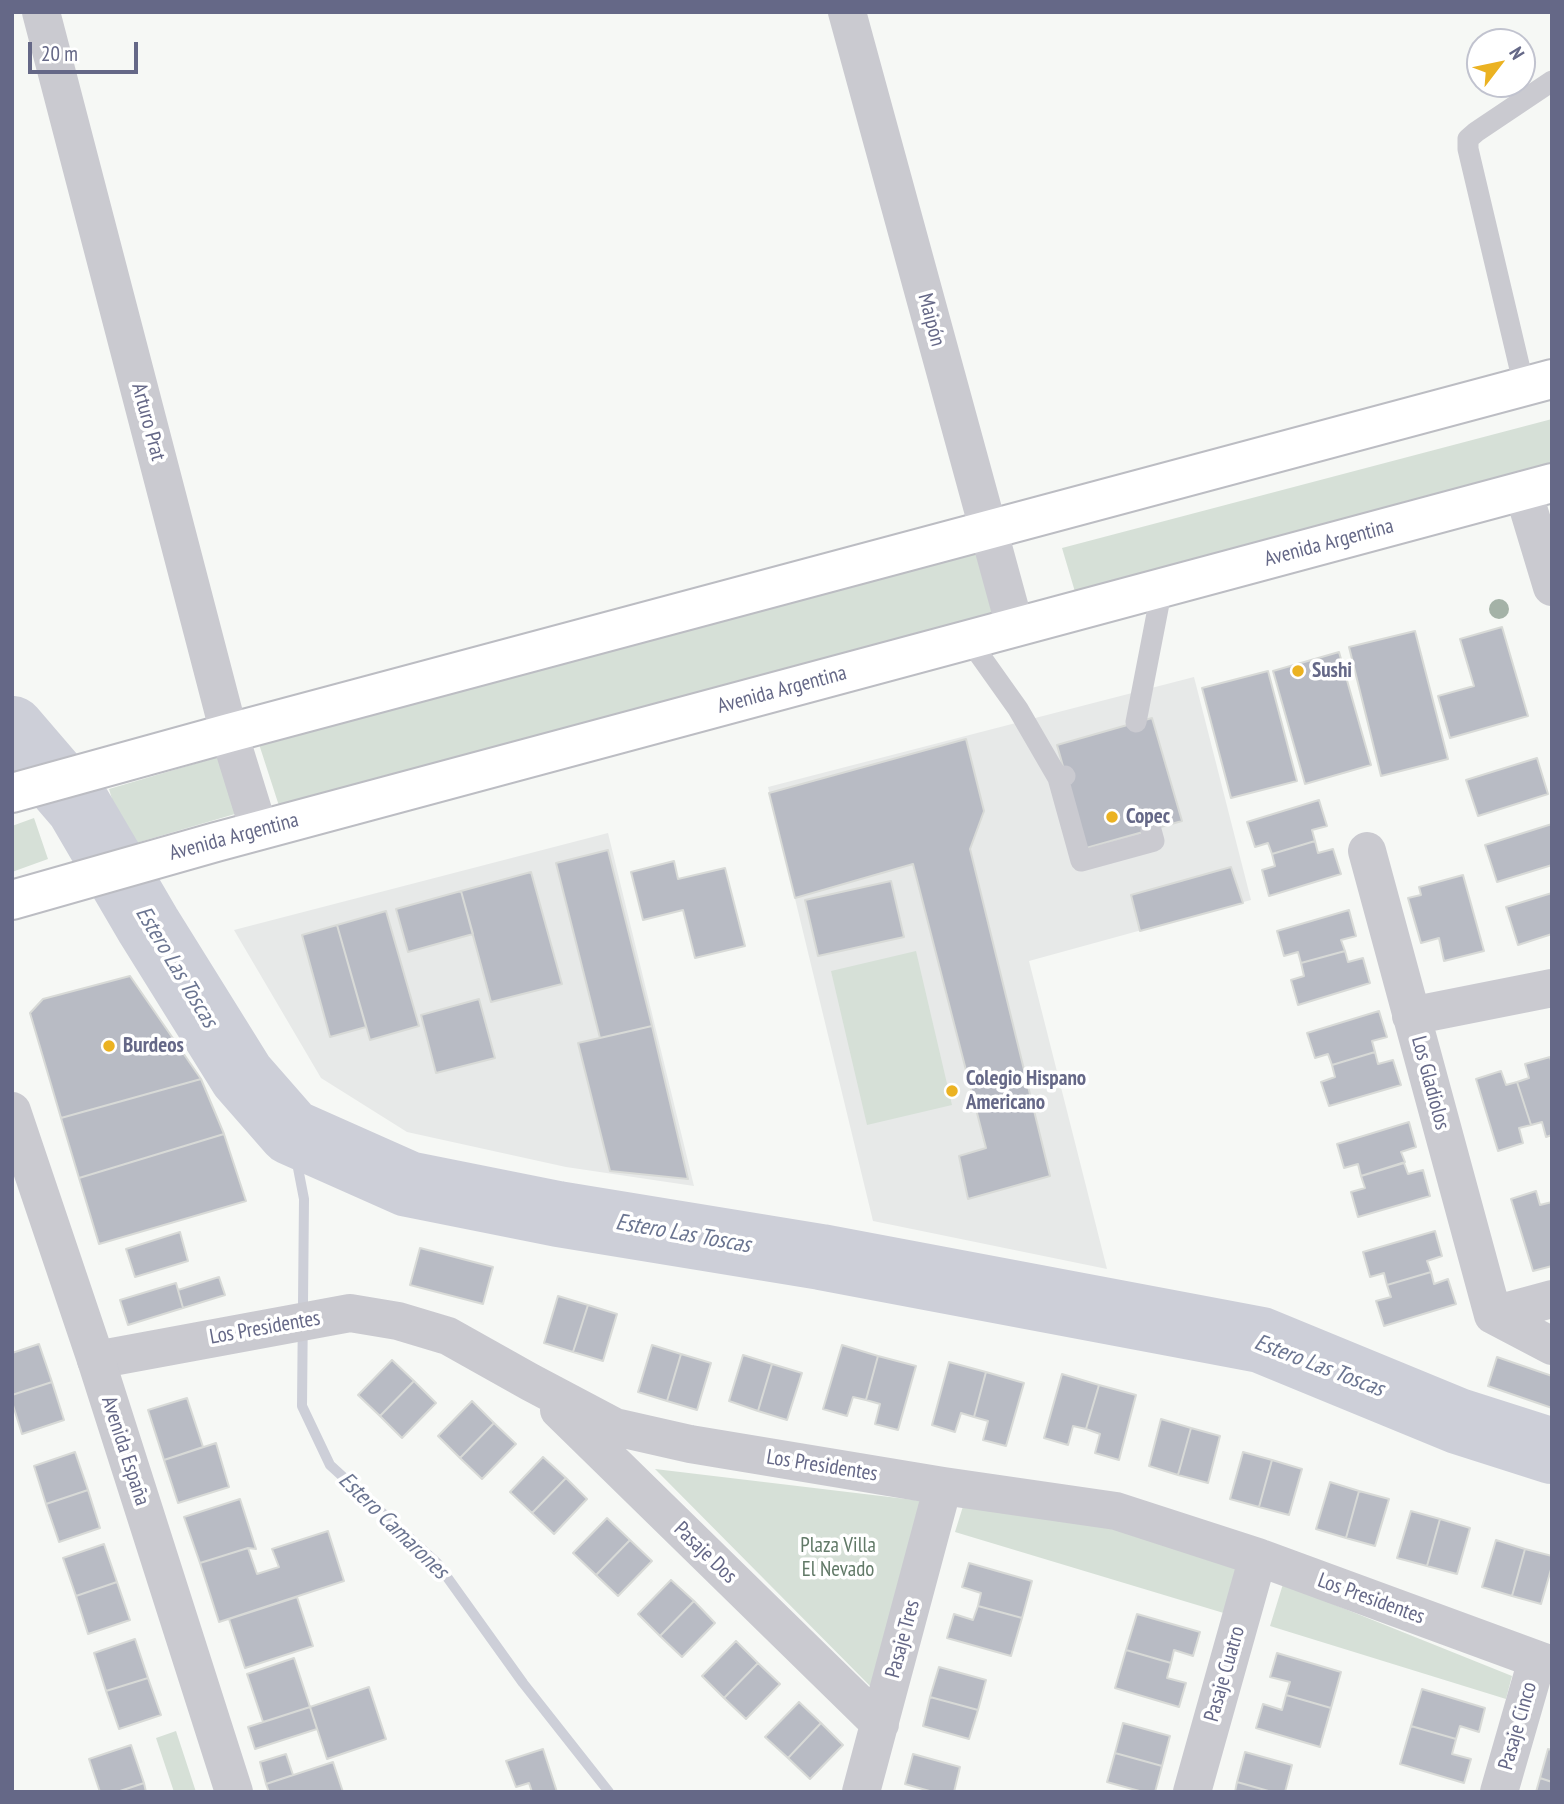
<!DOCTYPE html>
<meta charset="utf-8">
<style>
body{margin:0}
#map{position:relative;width:1564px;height:1804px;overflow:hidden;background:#f6f8f5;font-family:"PT Sans Narrow",sans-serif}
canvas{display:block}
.frame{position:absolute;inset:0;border:14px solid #656887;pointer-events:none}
.north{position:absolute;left:1466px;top:28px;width:70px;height:70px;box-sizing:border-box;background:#fff;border:2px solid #c1c3cf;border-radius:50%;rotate:58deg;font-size:19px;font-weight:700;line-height:28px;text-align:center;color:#656887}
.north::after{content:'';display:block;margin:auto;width:24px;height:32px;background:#ebb222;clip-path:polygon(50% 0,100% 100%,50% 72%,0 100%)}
.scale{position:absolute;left:28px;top:42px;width:110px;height:32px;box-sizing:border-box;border:4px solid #656887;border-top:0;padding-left:9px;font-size:21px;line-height:24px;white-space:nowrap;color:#656887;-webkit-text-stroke:5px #fff;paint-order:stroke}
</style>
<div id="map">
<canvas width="1564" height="1804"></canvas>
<div class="frame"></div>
<div class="north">N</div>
<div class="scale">20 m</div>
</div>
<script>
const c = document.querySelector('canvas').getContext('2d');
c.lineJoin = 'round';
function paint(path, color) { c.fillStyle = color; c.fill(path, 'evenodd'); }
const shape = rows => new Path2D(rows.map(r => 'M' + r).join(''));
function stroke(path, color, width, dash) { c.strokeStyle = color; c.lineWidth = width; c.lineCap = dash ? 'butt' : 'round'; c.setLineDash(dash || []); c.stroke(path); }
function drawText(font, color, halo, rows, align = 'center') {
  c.font = font + ' "PT Sans Narrow",sans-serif'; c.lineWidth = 7; c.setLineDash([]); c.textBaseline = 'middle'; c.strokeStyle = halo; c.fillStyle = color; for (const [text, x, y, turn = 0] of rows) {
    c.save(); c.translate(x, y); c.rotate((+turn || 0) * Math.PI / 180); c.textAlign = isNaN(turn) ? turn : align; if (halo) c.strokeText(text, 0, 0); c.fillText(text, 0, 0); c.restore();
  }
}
const built = shape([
 [1194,677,1251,900,1029,961,1107,1269,873,1221,768,787],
 [608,833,694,1186,566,1167,407,1132,321,1078,234,930]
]);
const green = shape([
 [1552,419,1552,491,1081,612,1062,548],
 [983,539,1004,617,281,812,258,741],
 [218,757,235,814,126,846,109,789],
 [34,818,48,859,12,872,12,826],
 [916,951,952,1105,867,1125,831,971],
 [655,1469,923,1501,875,1691],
 [964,1503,1113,1524,1240,1563,1227,1614,955,1532],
 [1283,1584,1512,1676,1506,1699,1270,1626],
 [176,1731,196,1792,174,1792,156,1738]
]);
const stream = shape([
 [291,1132,304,1199,302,1406,330,1465,437,1563,523,1683,609,1792]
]);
const river = shape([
 [12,729,79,807,148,925,242,1076,291,1132,408,1184,558,1214,821,1257,1261,1340,1458,1421,1552,1451]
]);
const building = shape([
 [1502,627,1528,716,1450,738,1438,696,1474,686,1460,639,1502,627],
 [1415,631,1448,759,1381,776,1349,647,1415,631],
 [1339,652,1371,765,1305,784,1273,671,1339,652],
 [1268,671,1297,781,1231,798,1202,688,1268,671],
 [1152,718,1182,821,1086,848,1057,745,1152,718],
 [966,739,984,811,970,849,1050,1176,968,1199,959,1156,986,1148,913,864,795,898,769,793,966,739],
 [1537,758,1548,794,1478,816,1466,780,1537,758],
 [1319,800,1327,826,1312,830,1315,841,1272,854,1268,843,1255,847,1247,822,1319,800],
 [1552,824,1552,865,1497,882,1485,845,1552,824],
 [1315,841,1318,853,1333,849,1341,874,1269,896,1262,870,1275,866,1272,854,1315,841],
 [608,850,652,1026,600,1038,556,863,608,850],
 [674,861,678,879,725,868,745,946,695,958,683,910,643,920,631,872,674,861],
 [1231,867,1243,903,1140,931,1131,895,1231,867],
 [531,872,562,984,491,1002,461,891,531,872],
 [1463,875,1484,951,1444,961,1439,938,1421,943,1408,898,1421,895,1419,887,1463,875],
 [891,881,904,937,818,956,805,900,891,881],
 [461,891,473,934,408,952,396,909,461,891],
 [1552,893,1552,934,1518,945,1506,907,1552,893],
 [1349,910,1356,936,1341,940,1345,951,1301,963,1298,952,1284,956,1277,931,1349,910],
 [386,911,419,1026,370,1040,337,925,386,911],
 [337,925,366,1027,330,1037,302,935,337,925],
 [1345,951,1348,962,1363,958,1370,983,1298,1005,1291,980,1304,976,1301,963,1345,951],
 [130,976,201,1079,61,1118,30,1013,43,999,130,976],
 [479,999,495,1058,436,1073,421,1015,479,999],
 [1379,1011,1387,1037,1372,1041,1375,1052,1332,1065,1328,1054,1315,1058,1307,1033,1379,1011],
 [652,1026,688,1179,610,1171,578,1043,652,1026],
 [1375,1052,1378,1064,1393,1060,1401,1085,1329,1106,1321,1082,1335,1077,1332,1065,1375,1052],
 [1550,1057,1552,1064,1552,1135,1546,1137,1542,1122,1531,1125,1517,1082,1529,1078,1525,1064,1550,1057],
 [1501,1071,1506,1085,1517,1082,1531,1125,1519,1128,1523,1143,1498,1151,1476,1079,1501,1071],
 [201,1079,224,1134,79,1178,61,1118,201,1079],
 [1409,1122,1416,1147,1401,1152,1405,1162,1361,1176,1358,1164,1344,1168,1337,1144,1409,1122],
 [224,1134,246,1201,99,1244,79,1178,224,1134],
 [1404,1163,1408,1174,1423,1170,1430,1196,1358,1217,1351,1192,1365,1188,1361,1176,1404,1163],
 [1536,1191,1540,1205,1552,1202,1552,1266,1533,1271,1511,1199,1536,1191],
 [1435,1231,1442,1256,1427,1261,1431,1272,1387,1285,1384,1273,1370,1277,1363,1252,1435,1231],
 [180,1232,188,1261,135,1277,126,1249,180,1232],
 [420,1248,493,1267,483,1304,410,1285,420,1248],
 [1431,1272,1434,1284,1448,1279,1456,1304,1384,1326,1376,1301,1391,1297,1387,1285,1431,1272],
 [219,1277,225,1295,183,1308,178,1290,219,1277],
 [176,1283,183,1308,128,1325,120,1300,176,1283],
 [558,1296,588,1305,573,1352,544,1343,558,1296],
 [588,1305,617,1314,603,1361,573,1352,588,1305],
 [39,1344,52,1382,12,1395,12,1353,39,1344],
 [652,1345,681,1354,667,1401,638,1392,652,1345],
 [842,1345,878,1356,866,1400,853,1397,847,1416,823,1409,842,1345],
 [681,1354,711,1363,697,1410,667,1401,681,1354],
 [743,1355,772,1364,758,1411,729,1401,743,1355],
 [878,1356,916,1366,898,1430,875,1424,880,1404,866,1400,878,1356],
 [1497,1357,1552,1376,1552,1408,1488,1386,1497,1357],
 [392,1360,414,1381,380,1416,358,1395,392,1360],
 [949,1362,986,1372,974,1417,961,1413,955,1432,932,1425,949,1362],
 [772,1364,802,1373,787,1420,758,1411,772,1364],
 [986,1372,1024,1383,1006,1446,983,1440,988,1421,974,1417,986,1372],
 [1062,1374,1099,1385,1086,1429,1073,1426,1068,1445,1044,1438,1062,1374],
 [414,1381,436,1403,402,1438,380,1416,414,1381],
 [52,1382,64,1420,22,1434,12,1402,12,1395,52,1382],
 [1099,1385,1136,1395,1119,1460,1095,1453,1100,1434,1086,1429,1099,1385],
 [187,1398,203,1447,164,1460,148,1410,187,1398],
 [472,1401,494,1423,460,1458,438,1436,472,1401],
 [1161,1419,1191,1428,1178,1475,1149,1466,1161,1419],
 [494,1423,516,1444,482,1479,460,1458,494,1423],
 [1191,1428,1220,1436,1208,1483,1178,1475,1191,1428],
 [216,1443,229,1487,178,1503,164,1460,216,1443],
 [75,1452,88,1490,46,1504,34,1466,75,1452],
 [1243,1452,1272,1460,1259,1507,1230,1499,1243,1452],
 [543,1457,566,1478,532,1513,510,1492,543,1457],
 [1272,1460,1302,1469,1289,1515,1259,1507,1272,1460],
 [566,1478,587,1499,554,1534,532,1513,566,1478],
 [1330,1482,1359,1491,1346,1538,1316,1529,1330,1482],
 [88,1490,100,1528,59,1542,46,1504,88,1490],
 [1359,1491,1389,1499,1375,1546,1346,1538,1359,1491],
 [240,1499,256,1549,248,1548,200,1563,184,1517,240,1499],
 [1411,1511,1440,1519,1427,1566,1397,1558,1411,1511],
 [607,1518,630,1540,596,1575,573,1553,607,1518],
 [1440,1519,1470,1528,1457,1574,1427,1566,1440,1519],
 [328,1531,344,1581,219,1622,200,1563,248,1548,257,1574,279,1567,272,1549,328,1531],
 [630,1540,652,1561,618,1596,596,1575,630,1540],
 [1496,1540,1525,1549,1512,1596,1482,1587,1496,1540],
 [104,1544,117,1582,76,1596,63,1558,104,1544],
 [1525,1549,1552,1556,1552,1566,1541,1604,1512,1596,1525,1549],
 [969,1563,1032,1581,1022,1618,978,1606,981,1593,962,1587,969,1563],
 [671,1580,694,1601,660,1636,638,1614,671,1580],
 [117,1582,130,1620,88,1634,76,1596,117,1582],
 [297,1597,313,1646,245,1668,229,1619,297,1597],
 [694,1601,715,1623,682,1657,660,1636,694,1601],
 [978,1606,1022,1618,1011,1656,947,1638,954,1614,973,1620,978,1606],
 [1137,1614,1200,1632,1193,1656,1174,1650,1171,1663,1126,1650,1137,1614],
 [135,1639,148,1678,106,1691,94,1653,135,1639],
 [736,1641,758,1663,724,1698,702,1676,736,1641],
 [1126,1650,1171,1663,1167,1678,1186,1683,1179,1707,1115,1688,1126,1650],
 [1277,1653,1341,1672,1331,1708,1286,1695,1290,1682,1270,1677,1277,1653],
 [294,1658,310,1707,263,1722,247,1674,294,1658],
 [758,1663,780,1684,746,1719,724,1698,758,1663],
 [939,1667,986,1680,978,1710,930,1697,939,1667],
 [148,1678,161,1715,119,1729,106,1691,148,1678],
 [369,1687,386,1739,327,1759,310,1707,369,1687],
 [1422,1689,1485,1708,1479,1732,1460,1726,1456,1739,1411,1726,1422,1689],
 [1286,1695,1331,1708,1320,1747,1256,1728,1263,1704,1282,1710,1286,1695],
 [930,1697,978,1710,969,1739,923,1726,930,1697],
 [799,1702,821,1723,788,1758,765,1737,799,1702],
 [310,1707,317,1729,255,1749,248,1727,310,1707],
 [821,1723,843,1745,810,1779,788,1758,821,1723],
 [1123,1723,1170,1736,1162,1766,1115,1753,1123,1723],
 [1411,1726,1456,1739,1452,1754,1471,1759,1464,1783,1400,1764,1411,1726],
 [131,1745,144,1783,117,1792,100,1792,89,1759,131,1745],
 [543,1749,557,1792,532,1792,529,1783,516,1787,506,1761,543,1749],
 [1548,1749,1552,1750,1552,1782,1540,1778,1548,1749],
 [1245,1752,1292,1765,1285,1792,1272,1792,1237,1782,1245,1752],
 [1115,1753,1162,1766,1155,1792,1143,1792,1107,1782,1115,1753],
 [286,1754,293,1775,266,1784,260,1762,286,1754],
 [913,1754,960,1767,954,1792,933,1792,905,1784,913,1754],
 [333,1762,343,1792,269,1792,266,1784,333,1762],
 [1540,1778,1552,1782,1552,1792,1536,1792,1540,1778],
 [1237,1782,1272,1792,1235,1792,1237,1782],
 [144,1783,146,1792,117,1792,144,1783]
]);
const service = shape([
 [1524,386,1468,149,1468,139,1476,132,1552,81],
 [969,640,1018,709,1058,778,1065,776],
 [1136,722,1162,588],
 [1058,778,1081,861,1154,841,1151,830]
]);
const minor = shape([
 [1523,491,1552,587],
 [1367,851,1493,1315],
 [1411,1016,1552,988],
 [1493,1315,1552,1346],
 [1493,1315,1552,1299],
 [96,1360,350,1313,398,1321,448,1336,530,1382,615,1427,690,1444,943,1486,1116,1511,1258,1557,1552,1665],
 [559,1410,880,1724],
 [861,1792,943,1486],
 [1192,1792,1258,1557],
 [1499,1792,1537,1660]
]);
const tertiary = shape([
 [41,12,229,733,259,830],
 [847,12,1015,627],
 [12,1111,96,1360,234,1792]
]);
const primary = shape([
 [12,793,229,733,1552,379],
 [12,900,216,842,1552,483]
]);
const trees = [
 [1499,609]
];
const markers = [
 [1298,671,7,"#ebb222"],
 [1112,817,7,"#ebb222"],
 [109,1046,7,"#ebb222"],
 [952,1091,7,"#ebb222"]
];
const streetNames = [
 ["Maipón",931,320,75],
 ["Arturo Prat",148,422,75],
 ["Avenida Argentina",1329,543,-15],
 ["Avenida Argentina",782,690,-15],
 ["Avenida Argentina",234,837,-15],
 ["Los Gladiolos",1430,1083,75],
 ["Los Presidentes",265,1328,-10],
 ["Avenida España",125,1451,72],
 ["Los Presidentes",822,1466,9],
 ["Pasaje Dos",705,1553,44],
 ["Los Presidentes",1371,1599,20],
 ["Pasaje Tres",903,1639,-75],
 ["Pasaje Cuatro",1225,1674,-74],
 ["Pasaje Cinco",1518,1726,-74]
];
const poiNames = [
 ["Sushi",1312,671],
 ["Copec",1126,817],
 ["Burdeos",123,1046],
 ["Colegio Hispano",966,1079],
 ["Americano",966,1103]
];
const parkNames = [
 ["Plaza Villa",838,1546],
 ["El Nevado",838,1570]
];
const waterNames = [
 ["Estero Las Toscas",176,967,59],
 ["Estero Las Toscas",683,1234,10],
 ["Estero Las Toscas",1319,1366,21],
 ["Estero Camarones",393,1526,44]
];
paint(built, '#e7e9e8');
paint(green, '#d6e0d7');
stroke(stream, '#cdcfd8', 10);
stroke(river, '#cdcfd8', 66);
paint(building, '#b8bbc4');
stroke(building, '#d8dad7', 2);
stroke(primary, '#bcbdc3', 42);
stroke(service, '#cacad0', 21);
stroke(minor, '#cacad0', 38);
stroke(tertiary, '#cacad0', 38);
stroke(primary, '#fff', 38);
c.fillStyle = '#a4b2a7';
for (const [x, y] of trees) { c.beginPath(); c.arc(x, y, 10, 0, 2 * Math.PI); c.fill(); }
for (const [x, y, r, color] of markers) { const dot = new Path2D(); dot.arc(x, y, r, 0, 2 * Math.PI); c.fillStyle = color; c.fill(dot); stroke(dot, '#fff', 2.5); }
drawText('21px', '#656887', '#fff', streetNames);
drawText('bold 21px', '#656887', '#fff', poiNames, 'left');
drawText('21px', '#617967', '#fff', parkNames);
drawText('italic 23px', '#6b7591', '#fff', waterNames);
</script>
